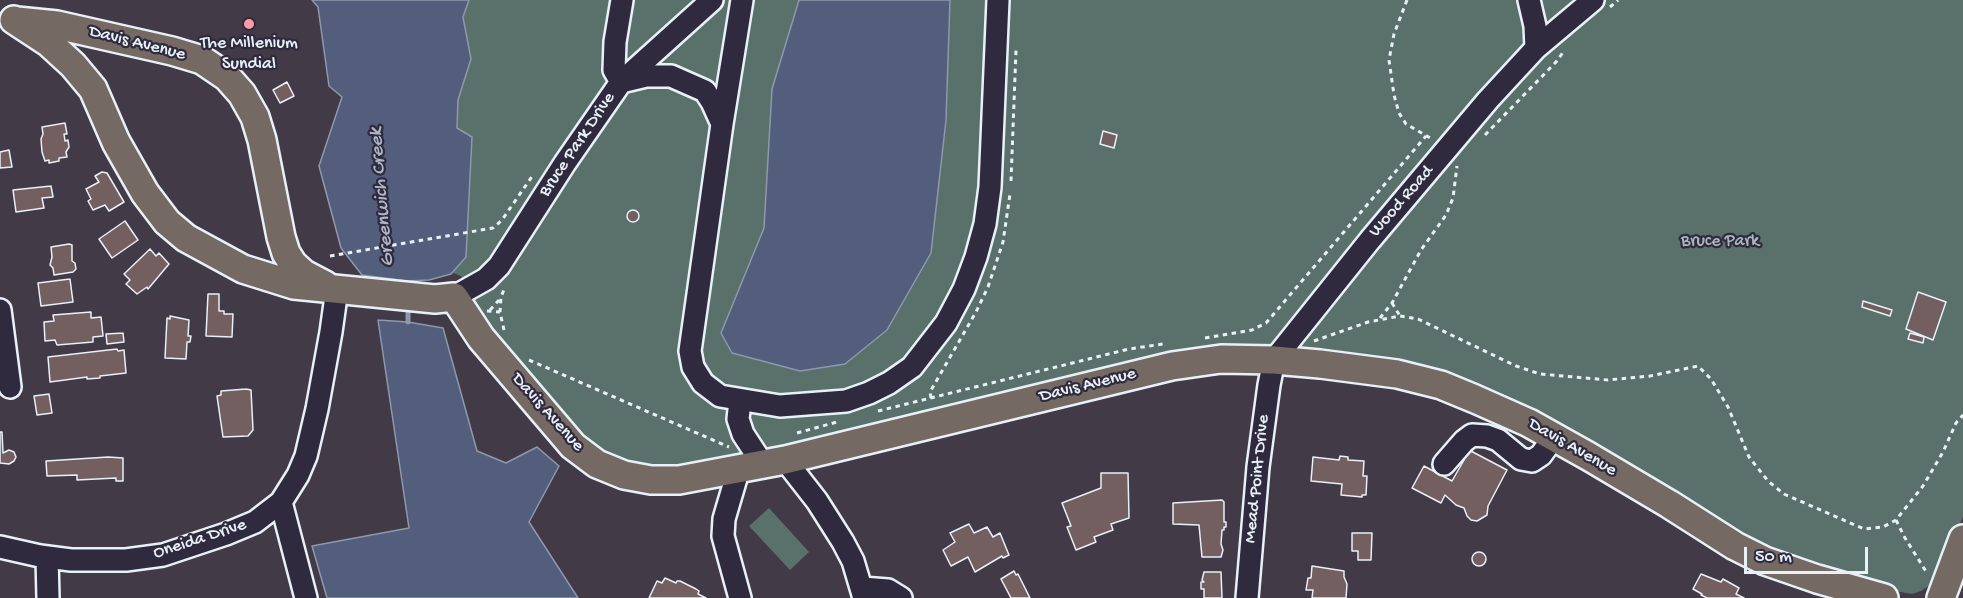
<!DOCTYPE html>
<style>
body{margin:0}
#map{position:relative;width:1963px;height:598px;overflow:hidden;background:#433a48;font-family:"Gochi Hand",sans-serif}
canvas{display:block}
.scale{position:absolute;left:1744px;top:547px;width:124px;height:27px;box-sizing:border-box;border:3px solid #e8f1f8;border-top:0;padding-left:8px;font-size:18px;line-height:21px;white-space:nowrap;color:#e8f1f8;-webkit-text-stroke:4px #2f2a3d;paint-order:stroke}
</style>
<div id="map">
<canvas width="1963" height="598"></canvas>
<div class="scale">50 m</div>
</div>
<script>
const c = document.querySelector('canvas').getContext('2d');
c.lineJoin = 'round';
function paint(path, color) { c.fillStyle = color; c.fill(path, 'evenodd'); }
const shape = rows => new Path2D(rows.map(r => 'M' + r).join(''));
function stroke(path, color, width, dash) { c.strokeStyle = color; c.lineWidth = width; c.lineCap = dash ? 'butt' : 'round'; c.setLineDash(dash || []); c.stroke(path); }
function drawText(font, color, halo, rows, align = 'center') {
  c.font = font + ' "Gochi Hand",sans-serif'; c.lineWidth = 4.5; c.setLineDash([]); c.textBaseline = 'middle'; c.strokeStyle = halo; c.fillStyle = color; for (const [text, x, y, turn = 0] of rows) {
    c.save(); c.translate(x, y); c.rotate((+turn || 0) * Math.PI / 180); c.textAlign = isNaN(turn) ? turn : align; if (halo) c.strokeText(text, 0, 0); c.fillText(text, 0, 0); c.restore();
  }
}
const green = shape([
 [391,0,1963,0,1963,517,1932,584,1921,591,1912,594,1873,587,1780,556,1514,405,1253,352,793,448,723,457,695,467,643,471,584,444,485,330,461,276,437,267],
 [769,508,809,552,790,570,749,526]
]);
const water = shape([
 [312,0,469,0,463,17,471,59,458,100,457,128,472,137,466,257,451,274,429,280,407,281,362,275,341,248,319,166,342,97,329,86,318,7,312,0],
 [799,0,950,0,946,120,931,253,887,330,845,364,800,371,732,353,721,333,764,228,772,89,799,0],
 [378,320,408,322,443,328,477,451,506,463,537,447,559,466,529,522,578,598,327,598,312,546,409,528,378,320]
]);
const stream = shape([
 [408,305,408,322]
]);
const building = shape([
 [287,82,294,96,280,103,273,90,287,82],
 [65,123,67,134,64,134,65,141,68,140,69,147,66,152,67,157,59,158,59,161,49,163,49,160,45,161,42,152,41,139,43,134,42,127,65,123],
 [1103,131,1117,135,1114,148,1100,144,1103,131],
 [9,150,12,167,0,168,0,152,9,150],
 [102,172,107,173,124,202,109,211,105,205,93,210,88,201,91,199,86,189,99,182,95,176,102,172],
 [51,186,53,197,42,198,44,208,16,212,13,190,51,186],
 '627 216a6 6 0 1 1 12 0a6 6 0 1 1-12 0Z',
 [125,221,138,240,112,258,99,239,125,221],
 [69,244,72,245,72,261,75,263,76,269,73,272,54,275,53,268,50,265,52,257,51,247,69,244],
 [150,249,156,256,159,253,169,264,148,289,147,287,137,294,126,284,130,280,124,274,150,249],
 [70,279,73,302,41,306,38,283,70,279],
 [1918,292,1946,302,1933,340,1906,329,1918,292],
 [208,294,219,294,219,311,224,311,224,314,233,314,232,337,206,336,208,294],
 [1863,301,1892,310,1890,316,1862,307,1863,301],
 [91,312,91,318,101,317,103,336,93,337,93,342,57,345,55,340,45,341,44,322,54,321,53,315,91,312],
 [170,316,189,320,188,336,191,336,190,342,187,342,186,359,165,358,167,318,170,319,170,316],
 [123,333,124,342,107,344,106,334,123,333],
 [1910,333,1924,337,1923,343,1908,339,1910,333],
 [117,349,118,351,124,350,126,373,100,376,100,378,87,379,87,377,50,382,48,357,117,349],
 [246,389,251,390,253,430,248,436,223,437,217,396,221,395,221,391,246,389],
 [49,394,52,413,37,415,34,396,49,394],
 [0,432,2,432,3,453,9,450,14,452,16,457,14,461,9,464,0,463,0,432],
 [1467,449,1507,470,1488,506,1487,515,1477,521,1471,520,1467,516,1464,508,1456,505,1445,495,1441,503,1412,488,1424,466,1452,481,1464,460,1462,459,1467,449],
 [1340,456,1348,457,1348,460,1364,461,1363,476,1367,476,1366,495,1362,495,1362,497,1341,495,1342,484,1311,481,1313,457,1339,460,1340,456],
 [108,457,123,458,123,481,116,481,116,478,77,480,77,475,47,476,46,461,108,457],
 [1101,473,1128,473,1129,518,1111,524,1113,530,1094,537,1096,542,1076,550,1067,527,1071,526,1062,503,1101,488,1101,473],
 [1222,500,1224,502,1224,522,1226,522,1226,527,1224,527,1224,530,1222,530,1221,544,1223,550,1221,557,1202,557,1199,525,1173,524,1173,503,1222,500],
 [969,524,974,533,987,527,993,537,1000,533,1009,555,1003,558,1002,556,975,572,968,557,951,566,943,550,955,542,950,533,969,524],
 [1352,533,1372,533,1371,560,1358,560,1358,551,1352,551,1352,533],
 '1472 559a7 7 0 1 1 14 0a7 7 0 1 1-14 0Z',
 [1312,566,1344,571,1344,577,1347,584,1346,598,1312,598,1313,590,1306,590,1308,578,1311,578,1312,566],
 [1014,571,1016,575,1018,574,1030,598,1011,598,1001,579,1014,571],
 [1204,572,1221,572,1222,598,1204,598,1204,589,1201,589,1201,582,1204,582,1202,580,1204,572],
 [1701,574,1721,582,1723,579,1739,588,1736,594,1744,598,1707,598,1701,595,1702,594,1693,589,1701,574],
 [665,578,676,583,677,581,680,581,696,589,699,591,698,594,706,598,649,598,657,581,662,583,665,578]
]);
const path = shape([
 [1407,0,1394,34,1389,60,1394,95,1399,113,1406,124,1432,139],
 [1610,7,1618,0],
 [1485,135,1556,62,1564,51],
 [1011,181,1016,50],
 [330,256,493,228,502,220,533,175],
 [1392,303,1400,316],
 [490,310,500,299],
 [487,311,500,312],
 [1380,318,1392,303,1421,250,1446,215,1453,198,1457,166],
 [504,330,500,312,501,297,505,287],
 [1205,338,1252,330,1266,323,1426,136],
 [1314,341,1368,322,1400,316,1418,319,1516,366,1540,374,1608,380,1650,376,1698,366,1711,379,1728,407,1749,457,1768,481,1784,494,1864,529,1883,527,1896,520,1923,486,1943,452,1956,423,1963,415],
 [529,360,729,447],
 [931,398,930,392,976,312,988,287,1003,242,1010,194],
 [878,411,1129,349,1163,344],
 [797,433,837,422],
 [1896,520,1905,538,1927,573]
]);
const minor = shape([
 [622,0,615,42,614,70,621,82,646,76,671,76,705,91,712,102,722,124],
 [742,0,722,124,690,351,693,367,703,383,720,396,780,406,846,401,869,393,889,383,912,367,946,323,964,289,976,257,985,224,990,187,998,0],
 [1529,0,1535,26,1536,48],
 [454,297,486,279,499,266,565,163,621,82,712,0],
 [0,310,10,387],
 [740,401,738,419,743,434,762,463],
 [785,460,817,501,843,542,853,561,864,598],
 [1444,464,1464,441,1472,435,1487,436,1498,440,1521,459,1532,461,1541,455,1554,437],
 [739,468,724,519,723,536,740,598],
 [281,502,306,598],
 [0,547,40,556,71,560,126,560,163,555,226,534,255,522,281,502,298,475,306,456,317,409,331,332,337,289],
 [47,557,48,598],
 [862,588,888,590,901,598],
 [1247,598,1258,467,1269,385,1274,360,1370,240,1488,100,1536,48,1593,0]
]);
const major = shape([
 [14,20,49,43,73,65,93,89,116,142,145,193,167,222,186,238,243,269,294,285,435,299,454,297,481,338,573,446,597,464,624,475,651,480,679,480,785,460,1172,366,1221,359,1274,360,1320,364,1397,374,1441,385,1475,399,1529,423,1588,456,1669,504,1735,546,1765,561,1817,579,1884,598],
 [17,21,57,25,172,51,202,60,227,77,242,94,255,117,262,140,281,237,286,253,293,264,304,274,325,285],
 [1941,598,1963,539]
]);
const markers = [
 [249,24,6,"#ff9aa2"]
];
const streetNames = [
 ["Davis Avenue",137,44,14],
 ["Bruce Park Drive",578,145,-56],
 ["Wood Road",1402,202,-49],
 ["Davis Avenue",1088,386,-14],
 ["Davis Avenue",547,413,48],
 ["Davis Avenue",1572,448,30],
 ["Mead Point Drive",1258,479,-84],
 ["Oneida Drive",200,540,-18]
];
const poiNames = [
 ["The Millenium",249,44],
 ["Sundial",249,65]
];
const parkNames = [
 ["Bruce Park",1720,242]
];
const waterNames = [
 ["Greenwich Creek",383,197,-95]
];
paint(green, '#5a706a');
paint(water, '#525e7b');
stroke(water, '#8e99ad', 1.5);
stroke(stream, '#8e99ad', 5);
paint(building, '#735e60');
stroke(building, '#e8f1f8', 1.5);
stroke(minor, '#e8f1f8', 26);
stroke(major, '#e8f1f8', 32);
stroke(path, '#e8f1f8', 3, [4.5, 4.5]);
stroke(minor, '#2f2a3d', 21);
stroke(major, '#756964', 27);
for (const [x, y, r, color] of markers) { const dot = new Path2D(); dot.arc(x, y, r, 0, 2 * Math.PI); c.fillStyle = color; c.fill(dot); stroke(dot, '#2f2a3d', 2); }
drawText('18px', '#e8f1f8', '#2f2a3d', streetNames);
drawText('18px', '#e8f1f8', '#2f2a3d', poiNames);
drawText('18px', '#a8b7b8', '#2f2a3d', parkNames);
drawText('italic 20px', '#acb6c6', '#2f2a3d', waterNames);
</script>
